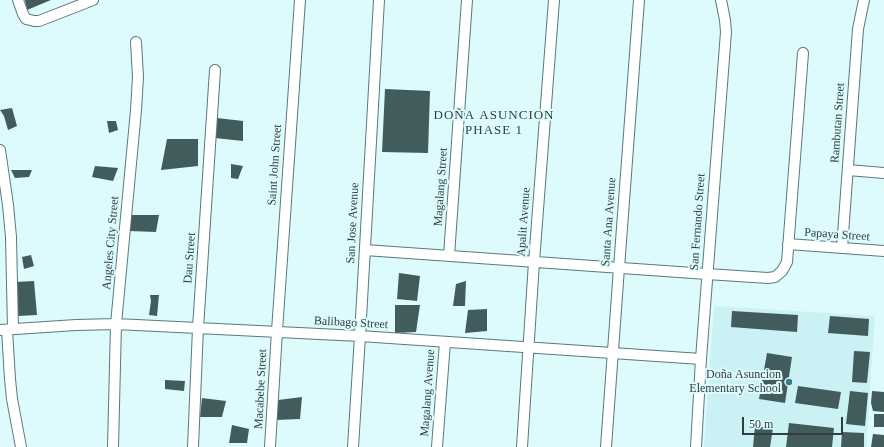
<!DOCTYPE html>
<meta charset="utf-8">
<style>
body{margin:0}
#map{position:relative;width:884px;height:447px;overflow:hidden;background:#ddfbfc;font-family:"Times New Roman",serif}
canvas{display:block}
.scale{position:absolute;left:742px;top:417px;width:101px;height:18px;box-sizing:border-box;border:2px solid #323d3e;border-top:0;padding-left:5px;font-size:12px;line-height:14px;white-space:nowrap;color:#323d3e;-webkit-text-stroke:3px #ddfbfc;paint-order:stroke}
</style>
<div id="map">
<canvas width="884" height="447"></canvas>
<div class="scale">50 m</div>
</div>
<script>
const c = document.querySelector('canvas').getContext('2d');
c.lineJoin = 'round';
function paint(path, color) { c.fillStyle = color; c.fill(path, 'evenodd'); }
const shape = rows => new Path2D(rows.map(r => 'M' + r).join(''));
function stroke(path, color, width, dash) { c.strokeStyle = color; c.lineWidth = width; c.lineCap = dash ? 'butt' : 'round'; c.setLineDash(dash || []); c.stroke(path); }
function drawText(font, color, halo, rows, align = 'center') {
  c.font = font + ' "Times New Roman",serif'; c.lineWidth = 4; c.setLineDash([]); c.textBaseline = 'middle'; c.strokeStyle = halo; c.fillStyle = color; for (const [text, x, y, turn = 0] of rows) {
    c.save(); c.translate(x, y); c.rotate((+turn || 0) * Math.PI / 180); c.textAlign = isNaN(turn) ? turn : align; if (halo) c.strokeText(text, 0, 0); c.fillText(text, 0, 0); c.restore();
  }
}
const built = shape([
 [714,306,875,316,866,447,704,447]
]);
const building = shape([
 [25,0,51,0,27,10],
 [385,89,430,91,428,153,382,152],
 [12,108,17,126,8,130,4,116,0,110],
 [217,118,243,121,243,141,215,138],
 [107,121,116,121,118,130,109,133],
 [167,139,198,139,198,166,161,170],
 [231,164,243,166,238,179,231,178],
 [95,166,118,168,113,181,92,177],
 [11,170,32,170,29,177,15,178],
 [130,215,159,215,156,232,129,231],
 [31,255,34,266,24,269,22,257],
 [399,273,420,276,417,301,397,299],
 [34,281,37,315,18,316,16,282],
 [466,281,465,306,453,306,456,284],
 [150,295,159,295,157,316,149,315,151,301],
 [395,305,420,305,416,332,395,333],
 [487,309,487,331,465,333,468,310],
 [732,311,798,315,797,332,731,327],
 [830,316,869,319,868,336,828,333],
 [854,351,870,352,867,383,852,382],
 [767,353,792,357,785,403,759,399],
 [165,380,185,381,184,391,165,389],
 [798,386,841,392,838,409,795,403],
 [850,391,868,393,865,426,846,424],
 [872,391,884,392,884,412,873,411,871,403],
 [302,397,300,419,276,420,278,400],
 [202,398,226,401,222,417,200,417],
 [874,414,884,414,884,427,874,427],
 [789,423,834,428,832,447,786,447],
 [232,425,249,429,247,443,229,443],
 [755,426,773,428,770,447,753,447],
 [842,432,864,433,864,447,841,447],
 [873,434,884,435,884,447,871,447]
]);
const street = shape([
 [18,0,23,14,26,19,34,21,39,21,93,0],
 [0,150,8,205,11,237,13,329],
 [848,170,884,173],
 [788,244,884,251],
 [842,248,858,29,864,0],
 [365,250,707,274,768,278,775,277,782,271,787,262,803,53],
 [449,256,467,0],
 [0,330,76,325,116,324,360,336,701,359],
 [7,330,10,379,12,399,21,447],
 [113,447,116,324,136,110,138,77,136,42],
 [193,447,198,328,215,70],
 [270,447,277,331,300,0],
 [353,447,360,336,379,0],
 [437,447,445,342],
 [522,447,534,262,554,0],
 [606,447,619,268,639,0],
 [696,447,701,359,726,32,725,20,721,0]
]);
const markers = [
 [789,382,4,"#357e83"]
];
const streetNames = [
 ["Rambutan Street",838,123,-86],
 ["Saint John Street",275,165,-86],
 ["Magalang Street",441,187,-86],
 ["Apalit Avenue",524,222,-86],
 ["Santa Ana Avenue",609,222,-86],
 ["San Fernando Street",698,222,-86],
 ["San Jose Avenue",353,223,-87],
 ["Papaya Street",837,235,4],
 ["Angeles City Street",111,243,-85],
 ["Dau Street",190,258,-86],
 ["Balibago Street",351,323,3],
 ["Macabebe Street",261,389,-87],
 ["Magalang Avenue",428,393,-86]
];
const poiNames = [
 ["Doña Asuncion",781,375],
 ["Elementary School",781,389]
];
const neighbourhoodNames = [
 ["DOÑA ASUNCION",494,116],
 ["PHASE 1",494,131]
];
paint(built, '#caf1f4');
paint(building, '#425b5d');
stroke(street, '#5d7879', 12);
stroke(street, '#fff', 10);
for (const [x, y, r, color] of markers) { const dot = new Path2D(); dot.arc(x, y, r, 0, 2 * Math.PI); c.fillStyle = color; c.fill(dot); stroke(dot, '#ddfbfc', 1.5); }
drawText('12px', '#323d3e', '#ddfbfc', streetNames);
drawText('12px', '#323d3e', '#ddfbfc', poiNames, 'right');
c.letterSpacing = '1px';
drawText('13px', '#323d3e', '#ddfbfc', neighbourhoodNames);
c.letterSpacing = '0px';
</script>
